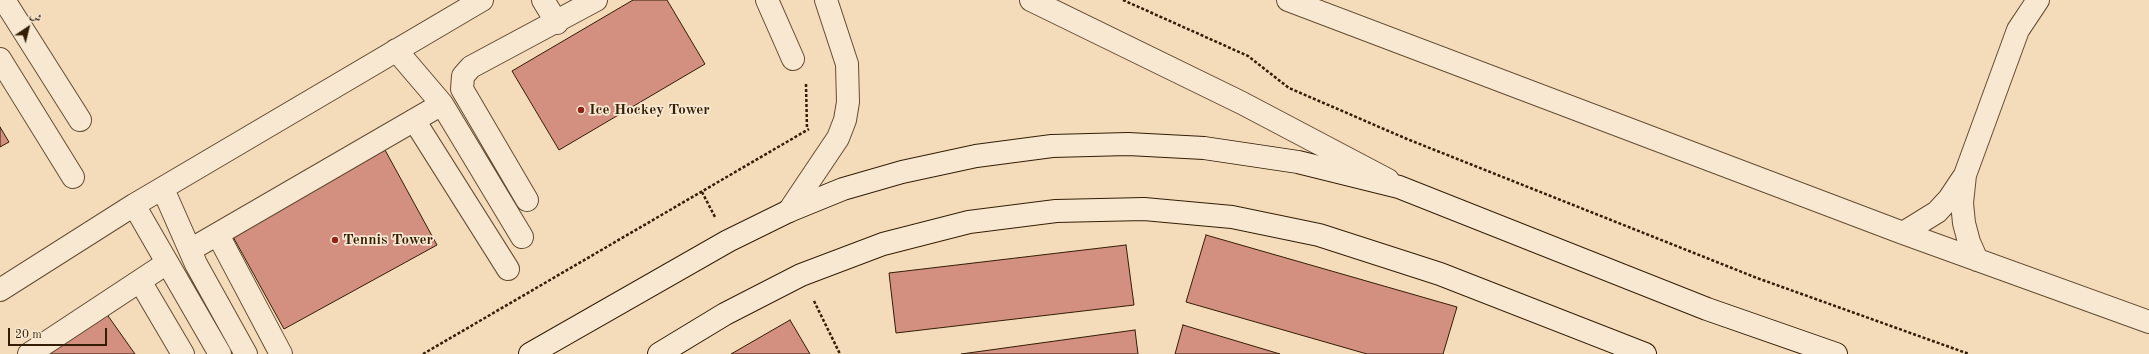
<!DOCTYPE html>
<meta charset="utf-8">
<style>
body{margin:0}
#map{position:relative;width:2149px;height:354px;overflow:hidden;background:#f4dbba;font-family:"Old Standard TT",Amiri,serif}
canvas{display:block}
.north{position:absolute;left:8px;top:8px;width:40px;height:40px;-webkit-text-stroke:3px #f8e8d2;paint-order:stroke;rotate:35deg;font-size:11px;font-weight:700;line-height:16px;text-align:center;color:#331e05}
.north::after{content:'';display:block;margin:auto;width:14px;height:18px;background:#331e05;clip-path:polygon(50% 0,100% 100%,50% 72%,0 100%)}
.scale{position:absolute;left:8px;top:328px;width:99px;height:18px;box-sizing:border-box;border:2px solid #331e05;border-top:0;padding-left:5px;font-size:12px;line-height:14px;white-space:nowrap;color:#331e05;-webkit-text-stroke:3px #f8e8d2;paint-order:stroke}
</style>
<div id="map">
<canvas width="2149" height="354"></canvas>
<div class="north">ش</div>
<div class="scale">20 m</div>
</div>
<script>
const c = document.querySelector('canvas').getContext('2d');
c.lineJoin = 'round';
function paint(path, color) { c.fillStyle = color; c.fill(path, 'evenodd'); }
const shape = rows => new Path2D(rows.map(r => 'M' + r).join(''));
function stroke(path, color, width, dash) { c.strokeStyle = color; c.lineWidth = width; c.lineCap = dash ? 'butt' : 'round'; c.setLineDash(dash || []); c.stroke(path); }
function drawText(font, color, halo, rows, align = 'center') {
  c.font = font + ' "Old Standard TT",serif'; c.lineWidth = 3.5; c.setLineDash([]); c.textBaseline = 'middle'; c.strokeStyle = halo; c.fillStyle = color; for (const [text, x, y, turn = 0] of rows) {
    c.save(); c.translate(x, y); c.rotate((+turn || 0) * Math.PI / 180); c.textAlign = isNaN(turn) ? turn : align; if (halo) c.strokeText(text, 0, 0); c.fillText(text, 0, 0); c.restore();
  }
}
const building = shape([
 [633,0,667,0,705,64,559,150,512,71,633,0],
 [0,127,9,142,0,147,0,127],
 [385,150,437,245,284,329,232,235,385,150],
 [1206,235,1457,307,1443,354,1367,354,1186,302,1206,235],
 [1126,245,1134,305,896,333,889,273,1126,245],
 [106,313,135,354,47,354,106,313],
 [790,320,810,354,731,354,790,320],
 [1183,325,1280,354,1175,354,1183,325],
 [1135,330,1138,354,961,354,1135,330]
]);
const path = shape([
 [1123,0,1248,56,1289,88,1407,139,1757,278,1969,354],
 [806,84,807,129],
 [702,192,715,217],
 [814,301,840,354],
 [423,354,809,129]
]);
const street = shape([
 [4,0,80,120],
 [543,0,557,23],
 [767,0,793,59],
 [1031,0,1242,103,1388,180],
 [1288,0,1903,233,2149,322],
 [396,50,442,104,522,237],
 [0,59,73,177],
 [414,120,508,269],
 [163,189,196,264,246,354],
 [527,200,462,89,463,76,471,67,596,0],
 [134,205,220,354],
 [789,211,838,138,845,120,848,102,847,64,826,0],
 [1903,233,1937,212,1949,199,1963,178],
 [218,235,281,354],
 [190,250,442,104],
 [1977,260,1969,242,1964,223,1962,203,1965,175,2018,30,2038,0],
 [140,281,183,354],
 [0,290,134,205,482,0],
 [29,354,167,263]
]);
const secondary = shape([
 [530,354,728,241,789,211,843,189,902,172,976,156,1052,146,1128,144,1204,148,1298,162,1399,187,1707,309,1836,354],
 [659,354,725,314,801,275,883,244,969,222,1056,211,1144,209,1232,217,1319,235,1440,274,1645,354]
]);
const markers = [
 [581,110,4,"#8f2418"],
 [335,240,4,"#8f2418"]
];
const poiNames = [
 ["Ice Hockey Tower",589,110],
 ["Tennis Tower",343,240]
];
paint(building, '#d38f80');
stroke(building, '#331e05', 1);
stroke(street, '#634d32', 24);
stroke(secondary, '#331e05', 24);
stroke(path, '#331e05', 2.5, [3, 2]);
stroke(street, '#f8e8d2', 22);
stroke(secondary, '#f8e8d2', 22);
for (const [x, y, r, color] of markers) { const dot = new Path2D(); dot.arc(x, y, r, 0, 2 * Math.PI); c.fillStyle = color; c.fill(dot); stroke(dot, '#f8e8d2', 1.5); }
drawText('bold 15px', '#331e05', '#f8e8d2', poiNames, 'left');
</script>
